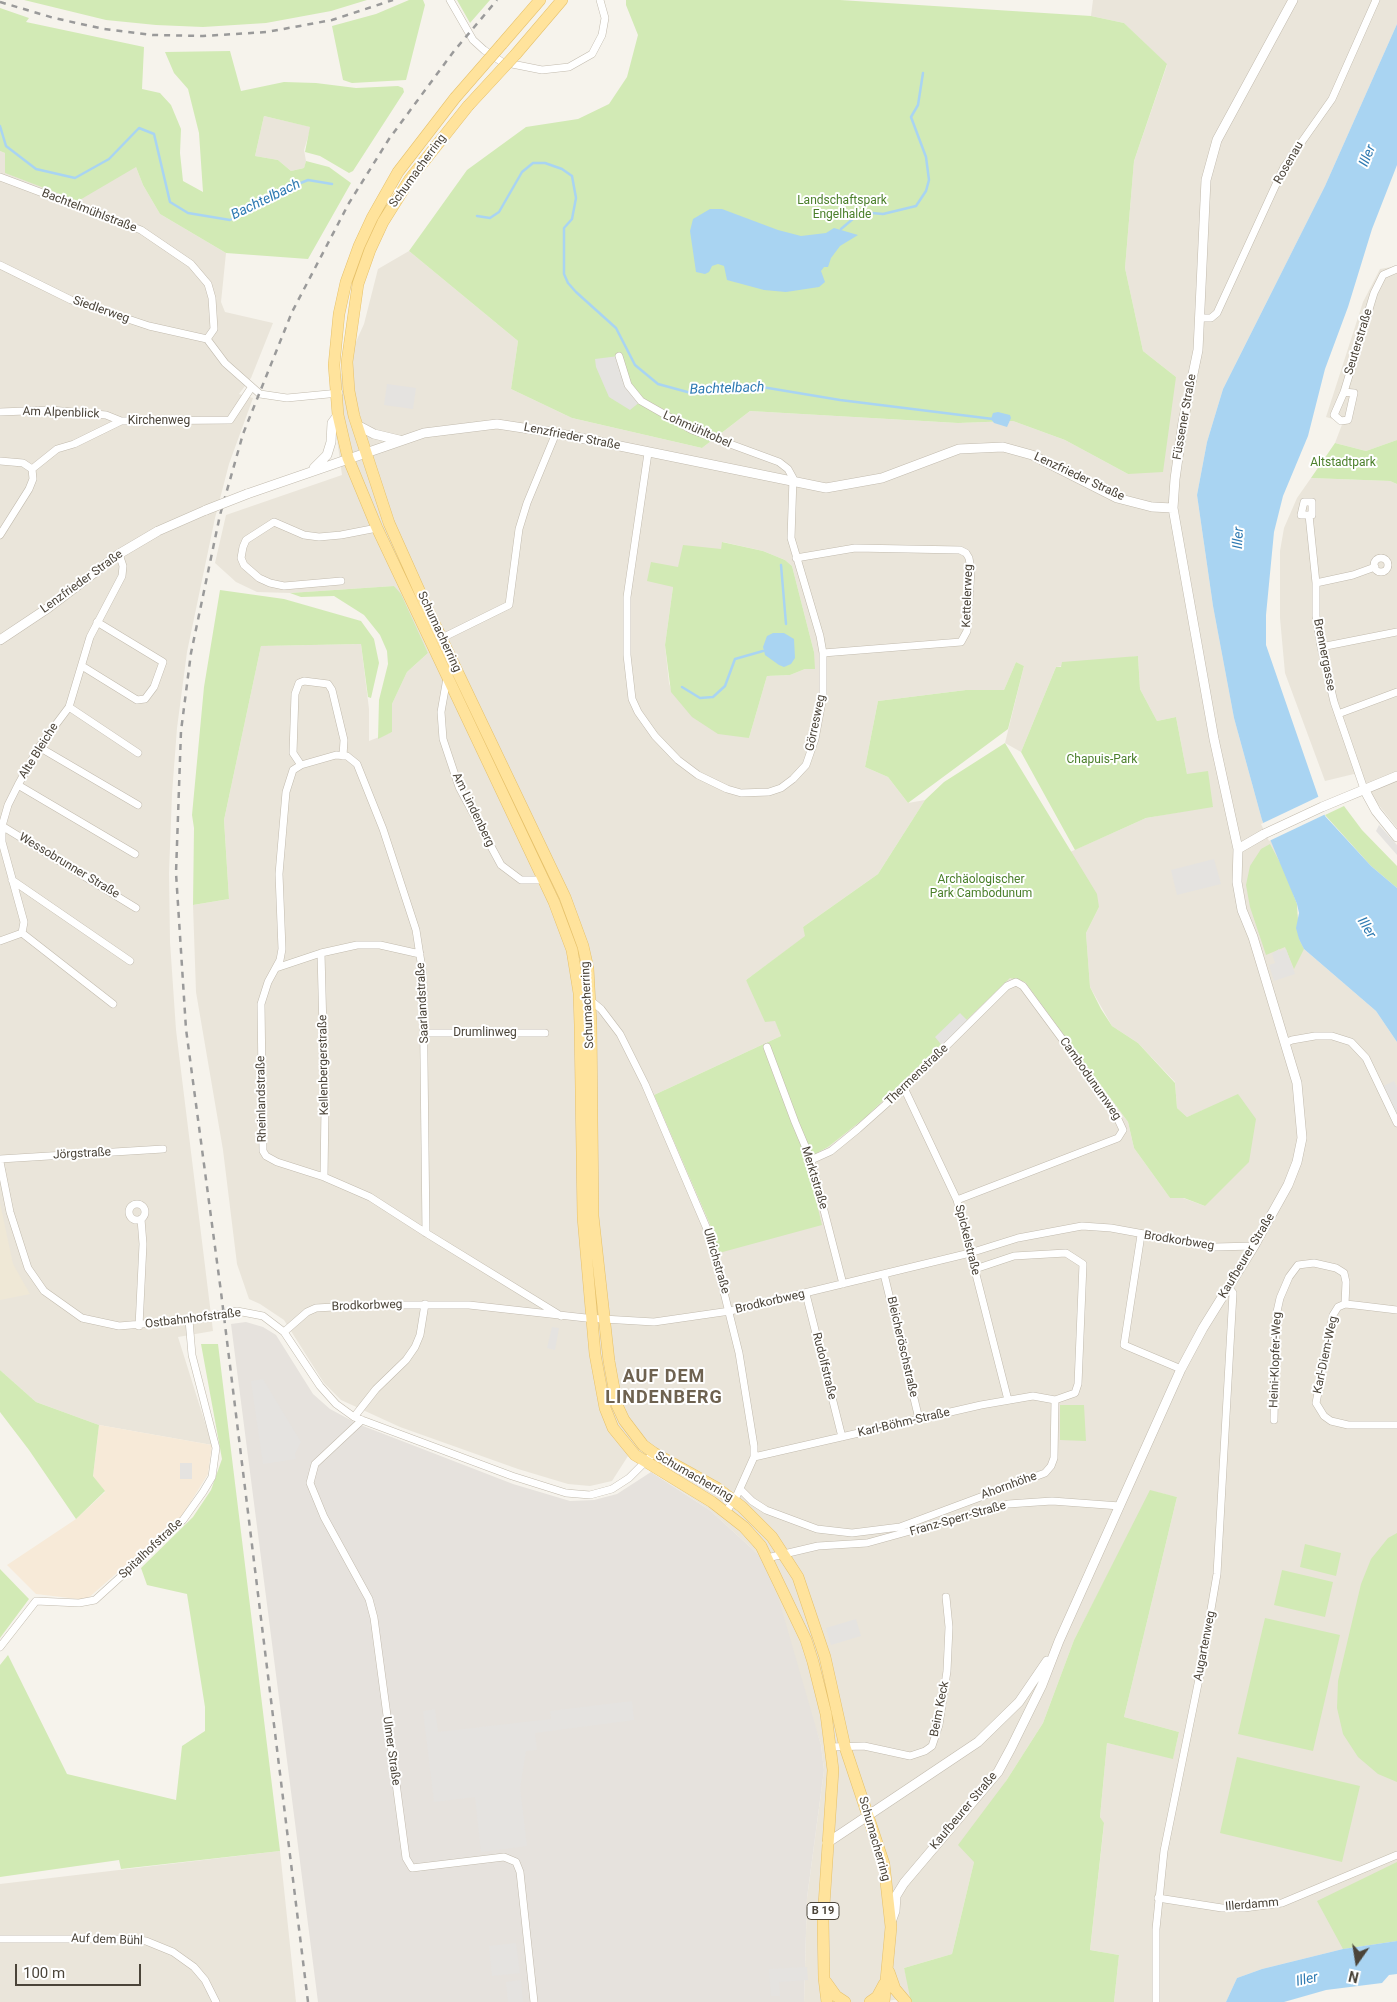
<!DOCTYPE html>
<meta charset="utf-8">
<style>
body{margin:0}
#map{position:relative;width:1397px;height:2002px;overflow:hidden;background:#f6f3ec;font-family:Roboto,sans-serif}
canvas{display:block}
.north{position:absolute;left:1332px;top:1937px;width:50px;height:50px;-webkit-text-stroke:4px #fff;paint-order:stroke;rotate:193deg;font-size:14px;font-weight:700;line-height:20px;text-align:center;color:#4b4439}
.north::after{content:'';display:block;margin:auto;width:18px;height:22px;background:#4b4439;clip-path:polygon(50% 0,100% 100%,50% 72%,0 100%)}
.scale{position:absolute;left:15px;top:1964px;width:126px;height:22px;box-sizing:border-box;border:2px solid #4b4439;border-top:0;padding-left:6px;font-size:15px;line-height:18px;white-space:nowrap;color:#4b4439;-webkit-text-stroke:4px #fff;paint-order:stroke}
</style>
<div id="map">
<canvas width="1397" height="2002"></canvas>
<div class="north">N</div>
<div class="scale">100 m</div>
</div>
<script>
const c = document.querySelector('canvas').getContext('2d');
c.lineJoin = 'round';
function paint(path, color) { c.fillStyle = color; c.fill(path, 'evenodd'); }
const shape = rows => new Path2D(rows.map(r => 'M' + r).join(''));
function stroke(path, color, width, dash) { c.strokeStyle = color; c.lineWidth = width; c.lineCap = dash ? 'butt' : 'round'; c.setLineDash(dash || []); c.stroke(path); }
function drawText(font, color, halo, rows, align = 'center') {
  c.font = font + ' Roboto,sans-serif'; c.lineWidth = 4; c.setLineDash([]); c.textBaseline = 'middle'; c.strokeStyle = halo; c.fillStyle = color; for (const [text, x, y, turn = 0] of rows) {
    c.save(); c.translate(x, y); c.rotate((+turn || 0) * Math.PI / 180); c.textAlign = isNaN(turn) ? turn : align; if (halo) c.strokeText(text, 0, 0); c.fillText(text, 0, 0); c.restore();
  }
}
const residential = shape([
 [1093,0,1397,0,1397,24,1325,186,1223,389,1207,442,1197,495,1213,606,1234,718,1262,820,1292,888,1304,949,1376,1011,1397,1042,1397,1941,1343,1949,1262,1969,1237,1978,1226,2002,1114,2002,1119,1955,1090,1950,1104,1824,1100,1817,1107,1743,1173,1758,1179,1732,1124,1717,1177,1497,1151,1491,1074,1640,1043,1723,1006,1781,974,1862,952,1954,904,1968,912,1997,881,2002,804,2002,807,1898,824,1770,821,1745,760,1556,711,1511,628,1456,612,1481,590,1486,568,1484,518,1469,400,1427,341,1400,324,1383,284,1320,260,1304,249,1299,237,1264,223,1150,196,992,193,905,229,899,224,820,261,646,361,644,369,709,369,741,392,732,392,704,407,672,428,653,394,586,290,593,257,592,236,582,215,563,226,515,342,475,331,397,364,324,378,269,409,251,518,341,511,389,572,418,702,448,750,411,958,423,1013,421,1065,440,1128,474,1176,377,1143,351,1125,268,1134,161,1167,65,1124,23,1091,16],
 [723,542,763,551,785,560,792,566,814,652,814,669,805,669,790,675,767,676,749,738,672,692,669,683,665,645,673,587,678,567,721,549],
 [1138,656,1140,689,1157,721,1176,717,1187,774,1213,806,1146,818,1070,852,1099,907,1086,933,1090,987,1112,1026,1138,1043,1175,1082,1177,1108,1187,1117,1239,1095,1205,1206,1183,1198,1170,1198,1134,1148,1128,1122,1025,982,1010,977,866,1117,828,1147,806,1159,719,1253,714,1234,654,1095,781,1036,775,1020,746,980,806,936,803,927,878,874,925,800,908,803,888,777,865,767,878,701,966,690,1004,690,1016,662,1024,666,1005,743,1021,752,1056,667],
 [264,116,311,127,304,150,306,161,304,168,291,171,278,160,255,156],
 [0,151,5,153,136,167,143,185,160,214,226,253,221,302,225,312,273,323,251,378,239,394,253,398,229,464,215,518,187,652,177,728,172,794,169,873,170,942,176,1030,213,1331,178,1337,212,1445,99,1425,36,1402,0,1370],
 [1397,266,1397,440,1366,451,1335,443,1343,422,1326,417,1363,302,1380,269],
 [1311,478,1390,481,1397,484,1397,828,1354,774,1325,781,1285,673,1280,618,1280,551,1284,528,1297,498],
 [280,1851,296,2002,0,2002,0,1884]
]);
const commercial = shape([
 [99,1425,212,1445,208,1474,182,1516,86,1600,36,1594,7,1565,76,1519,105,1492,93,1476]
]);
const industrial = shape([
 [246,1322,263,1327,276,1335,313,1394,330,1409,358,1424,513,1484,570,1501,594,1500,617,1494,651,1472,711,1511,760,1556,779,1600,821,1745,824,1770,807,1898,804,2002,318,2002,231,1324]
]);
const education = shape([
 [0,1203,13,1264,30,1294,0,1300]
]);
const green = shape([
 [24,0,367,0,331,11,266,23,203,27,156,25,106,20],
 [409,0,423,0,425,5,406,80,352,83,343,80,332,26,376,14],
 [457,0,490,0,470,23],
 [626,0,840,0,1091,16,1124,23,1167,64,1134,161,1125,268,1143,351,1176,377,1163,472,1128,474,1065,440,1013,421,958,423,750,411,702,448,572,418,511,389,518,341,409,251,467,170,526,127,578,119,609,104,627,77,638,35,626,5],
 [0,8,29,18,26,22,144,47,142,89,160,93,171,105,181,129,180,153,183,181,203,192,199,133,188,89,174,73,165,52,230,51,241,91,284,82,316,83,356,88,398,86,403,88,404,92,353,171,349,173,320,156,305,152,310,127,264,116,255,156,278,160,291,171,304,168,306,161,329,167,351,183,308,259,226,253,160,214,143,185,136,167,78,201,5,173,5,153,0,151],
 [1397,440,1397,484,1390,481,1311,478,1335,443,1366,451],
 [722,542,763,551,785,560,792,566,814,652,815,669,805,669,790,675,767,676,749,738,718,734,692,717,671,692,665,645,673,587,647,581,651,562,678,567,683,545,721,549],
 [394,586,401,594,428,653,407,672,392,704,392,732,378,739,379,700,388,664,387,651,380,635,364,615,334,596,301,597,290,593],
 [220,590,284,599,361,621,374,639,379,663,371,698,368,697,361,644,261,646,224,820,229,899,193,905,194,828,192,815,204,687],
 [1138,656,1140,689,1157,721,1176,717,1187,774,1208,771,1213,807,1146,818,1075,850,1021,752,1056,667,1061,667,1062,662],
 [1016,662,1024,666,1008,729,908,803,888,777,865,767,878,701,966,690,1004,690],
 [1005,743,1097,894,1099,907,1086,933,1090,987,1101,1009,1112,1026,1138,1043,1175,1083,1177,1108,1187,1117,1238,1094,1256,1119,1249,1162,1205,1206,1184,1198,1170,1198,1134,1148,1128,1122,1025,982,1010,978,866,1117,828,1147,806,1159,822,1225,719,1253,714,1234,654,1095,781,1036,775,1021,765,1022,746,980,805,936,803,927,878,874,925,800,944,782],
 [1344,806,1362,830,1397,866,1397,888,1371,866,1325,815],
 [1270,844,1284,870,1297,904,1299,939,1304,949,1294,969,1285,947,1266,955,1250,907,1246,885,1250,866,1261,849],
 [201,1344,218,1344,280,1851,121,1869,119,1860,0,1877,0,1665,8,1655,67,1774,176,1800,182,1746,205,1731,205,1707,187,1594,147,1585,141,1568,193,1517,211,1490,222,1459],
 [0,1370,36,1402,99,1425,93,1476,105,1491,76,1519,29,1450,0,1412],
 [1060,1405,1084,1405,1086,1441,1060,1440],
 [1150,1490,1177,1497,1124,1717,1179,1732,1173,1759,1107,1743,1100,1817,1104,1823,1090,1950,1119,1955,1114,2002,911,2002,904,1968,952,1954,974,1862,958,1845,1006,1781,1043,1723,1074,1640],
 [1397,1533,1397,1782,1378,1774,1358,1757,1343,1734,1337,1708,1338,1681,1361,1584,1371,1559,1388,1538],
 [1305,1544,1341,1553,1336,1576,1300,1567],
 [0,1569,29,1599,0,1638],
 [1282,1570,1333,1582,1325,1617,1274,1605],
 [1265,1618,1340,1635,1313,1751,1238,1734],
 [1237,1757,1360,1786,1342,1862,1220,1833],
 [1397,1862,1397,1941,1343,1949,1317,1901]
]);
const parking = shape([
 [619,356,622,369,641,401,630,410,609,397,596,367,595,359],
 [387,384,416,388,413,409,384,405],
 [1379,825,1397,845,1397,855,1376,831],
 [1214,859,1221,884,1177,895,1171,870],
 [1279,949,1280,951,1286,949,1295,974,1274,981,1269,965,1275,963,1272,954],
 [960,1013,970,1023,944,1048,935,1037],
 [1394,1081,1397,1087,1397,1123,1381,1087],
 [552,1327,559,1328,555,1350,547,1348],
 [263,1379,301,1442,295,1454,296,1459,263,1464,251,1381],
 [180,1463,192,1463,192,1479,180,1479],
 [856,1619,861,1636,831,1645,826,1628],
 [632,1701,634,1720,535,1733,537,1750,526,1751,520,1788,527,1846,481,1852,475,1797,434,1802,423,1711,435,1709,438,1732,551,1719,550,1711],
 [516,1943,520,1973,492,1976,489,1946],
 [807,1967,808,1980,779,1982,780,1996,771,1996,769,1969],
 [521,1980,523,2002,508,2002,506,1982]
]);
const water = shape([
 [1397,24,1397,165,1372,229,1348,307,1325,369,1308,436,1283,496,1274,532,1266,615,1266,645,1325,816,1371,866,1397,888,1397,1042,1376,1011,1304,949,1299,939,1296,928,1299,913,1297,904,1262,820,1234,718,1213,606,1197,495,1207,442,1223,389,1325,186],
 [710,209,722,209,778,230,801,236,826,233,834,228,858,235,840,246,831,258,828,267,824,267,821,271,825,282,819,287,786,292,764,290,727,280,724,266,718,264,712,266,709,272,705,274,696,272,690,231,693,219],
 [998,412,1010,415,1011,418,1007,427,994,423,991,419,993,413],
 [773,633,784,633,794,639,795,658,791,664,784,667,779,665,765,655,763,647,767,636],
 [1397,1941,1397,1974,1389,1975,1382,1983,1326,1990,1284,2002,1226,2002,1237,1978,1262,1969,1343,1949]
]);
const pier = shape([
 [1320,796,1328,813,1269,841,1261,824]
]);
const stream = shape([
 [0,126,6,146,36,169,75,178,109,159,139,128,154,134,170,202,188,213,230,220,248,211,281,191,308,180,332,184],
 [477,216,490,218,499,212,522,172,533,163,545,163,562,169,572,176,576,198,572,219,564,228,564,274,568,283,576,292,616,328,635,365,658,384,691,393,756,386,840,400,993,419],
 [841,229,861,212,883,214,916,206,926,191,929,180,926,157,911,117,918,105,923,73],
 [781,565,786,624],
 [682,687,700,698,713,697,725,686,735,659,763,651]
]);
const minor = shape([
 [450,0,473,40,484,50,502,62,542,70,569,67,592,54,602,35,605,18,600,0],
 [0,177,141,230,191,264,208,284,212,298,214,329,207,339,225,363,260,394,287,398,339,393],
 [0,265,71,300,149,326,207,339],
 [1200,318,1211,318,1217,313,1284,167,1332,99,1376,0],
 [619,356,628,385,641,401,692,430,779,462,788,469,793,478,791,538,820,636,823,653,823,696,815,739,806,765,793,779,781,788,769,792,741,793,727,789,698,775,678,760,655,736,638,712,632,699,627,655,627,597,648,453],
 [1344,392,1354,393,1348,420,1341,421,1334,415,1344,392,1374,293,1383,275,1397,269],
 [0,412,51,410,106,415,121,421],
 [0,461,23,463,32,469],
 [32,469,57,449,74,444,121,421,230,420,251,388],
 [1309,515,1301,515,1304,502,1312,502,1312,515,1309,515,1316,583,1316,616,1321,647,1334,702,1364,789],
 [0,535,29,489,33,479,32,469],
 [796,558,855,548,960,550,966,553,969,558,971,570,967,631,961,642,823,653],
 '1374 565a7 7 0 1 1 14 0a7 7 0 1 1-14 0Z',
 [341,581,284,586,270,583,259,578,244,565,241,558,243,547,246,540,274,522,304,535,319,537,341,535,377,528],
 [1316,583,1353,575,1375,567],
 [442,638,509,605,519,529,527,503,556,433],
 [1321,647,1397,632],
 [82,666,137,700,145,699,154,687,163,662,97,622],
 [447,678,441,712,443,739,459,787,501,865,521,880,543,880],
 [69,707,138,753],
 [1338,714,1397,692],
 [39,747,138,805],
 [301,765,293,753,295,694,299,683,304,681,328,684,332,690,344,740,343,756],
 [18,785,135,854],
 [2,826,136,908],
 [12,880,130,961],
 [22,933,24,922,2,842,2,826,8,805,18,785,39,747,69,707,90,637,122,576,123,566,119,554],
 [22,933,113,1004],
 [0,941,22,933],
 [321,953,325,1107,324,1177],
 [276,968,321,953,357,945,380,945,420,954],
 [590,1000,601,1009,620,1034,645,1084,710,1236,739,1353,754,1446,754,1457,737,1495,726,1512],
 [424,1033,545,1033],
 [1285,1043,1292,1040,1315,1036,1332,1036,1351,1042,1366,1058,1397,1123],
 [767,1047,795,1122,811,1160,843,1284],
 [904,1088,957,1200,1008,1400],
 [0,1159,163,1149],
 [811,1160,831,1151,858,1129,904,1088,1007,986,1016,982,1023,986,1071,1051,1115,1113,1123,1130,1118,1138,957,1200],
 [0,1162,10,1212,28,1268,44,1291,82,1318,119,1326,189,1320,237,1311,263,1316,284,1332,320,1386,336,1404,354,1417,512,1476,566,1493,590,1495,612,1489,629,1478,654,1453],
 '129 1212a8 8 0 1 1 16 0a8 8 0 1 1-16 0Z',
 [426,1233,423,975,416,930,383,829,357,764,347,756,336,755,301,765,293,770,286,792,279,874,282,949,280,960,268,982,261,1004,263,1151,266,1156,277,1162,324,1177,370,1197,426,1233,561,1316],
 [1141,1235,1124,1345,1181,1369],
 [884,1274,919,1419],
 [806,1294,842,1437],
 [1397,1310,1355,1305,1345,1304,1338,1307,1333,1315,1316,1403,1324,1416,1331,1421,1348,1425,1397,1425],
 [139,1326,143,1244,141,1219],
 [284,1332,307,1312,316,1308,370,1305,469,1305,586,1318,654,1322,730,1311,970,1253,1018,1238,1082,1226,1111,1228,1215,1247,1254,1246],
 [354,1417,376,1389,406,1360,415,1347,420,1335,425,1304],
 [362,1420,315,1464,310,1483,324,1517,369,1599,374,1618,406,1858,412,1868,504,1857,516,1862,520,1872,534,2002],
 [1274,1420,1276,1316,1280,1298,1289,1277,1298,1265,1314,1263,1336,1268,1344,1273,1346,1282,1345,1304],
 [754,1457,981,1405,1033,1396,1055,1400,1075,1393,1078,1384,1083,1264,1066,1253,1014,1256,975,1269],
 [740,1489,752,1501,766,1510,817,1529,852,1533,900,1527,1045,1473,1051,1466,1054,1458,1055,1400],
 [767,1558,818,1546,867,1543,1008,1504,1052,1501,1120,1506],
 [0,1647,36,1601,79,1603,95,1600,183,1520,203,1492,212,1477,216,1448,192,1355,189,1320],
 [831,1747,864,1746,910,1756,925,1751,932,1746,939,1725,947,1671,949,1627,946,1597],
 [1158,1898,1222,1908,1244,1908,1282,1903,1397,1855],
 [0,1939,130,1939,146,1941,173,1952,194,1967,205,1980,216,2002],
 [1156,2002,1156,1929,1164,1851,1200,1674,1217,1574,1233,1293,1229,1288]
]);
const tertiary = shape([
 [357,425,374,434,399,440],
 [314,468,327,455,331,442,332,423,338,415],
 [247,494,424,433,497,424,556,433,826,488,882,478,959,449,1003,447,1032,455,1117,498,1152,507,1173,508],
 [0,640,48,608,119,554,158,531,206,510],
 [1364,789,1376,811,1397,837],
 [1238,849,1264,834,1322,807,1397,776],
 [827,1843,978,1742,1019,1702,1047,1661],
 [891,1922,895,1911,896,1896,904,1883,998,1772,1011,1748,1042,1685,1059,1641,1181,1369,1203,1328,1254,1246,1288,1185,1297,1162,1302,1138,1297,1083,1253,937,1242,910,1237,882,1238,849,1214,739,1173,508,1175,479,1183,422,1198,350,1206,180,1217,140,1293,0]
]);
const primary = shape([
 [502,44,540,0],
 [516,54,562,0],
 [455,98,398,172,372,218,359,246,346,282,339,314,334,365,338,415,348,458,377,528,554,902,572,950,579,993,580,1025,583,1217,595,1354,605,1408,613,1428,635,1455,712,1502,744,1527,761,1546,806,1640,813,1662,826,1714,833,1770,823,1920,824,1978,827,2002],
 [468,106,410,179,383,222,370,250,358,284,347,362,349,391,354,416,389,523,427,608,565,897,583,946,588,968,591,1024,593,1216,609,1361,617,1405,624,1420,643,1445,654,1453,717,1488,742,1507,772,1537,798,1577,825,1657,845,1747,884,1864,891,1927,884,2002],
 [889,1972,895,1989,906,2002],
 [826,1982,836,1996,845,2002],
 [870,2002,877,1997,884,1984]
]);
const rail = shape([
 [0,2,54,18,104,29,153,35,203,36,267,32,332,20,393,0],
 [308,2002,221,1292,186,1029,176,873,181,731,191,653,220,515,243,434,292,312,349,203,389,139,454,51,497,0]
]);
const tertiaryBridge = shape([
 [206,510,247,494]
]);
const primaryBridge = shape([
 [455,98,502,44],
 [468,106,516,54]
]);
const shields = [
 [823,1911,32]
];
const shieldNames = [
 ["B 19",823,1911]
];
const streetNames = [
 ["Rosenau",1289,163,-60],
 ["Schumacherring",418,171,-54],
 ["Bachtelmühlstraße",89,211,21],
 ["Siedlerweg",101,310,19],
 ["Seuterstraße",1359,342,-73],
 ["Am Alpenblick",61,413,2],
 ["Füssener Straße",1185,417,-80],
 ["Kirchenweg",159,421],
 ["Lohmühltobel",697,430,24],
 ["Lenzfrieder Straße",572,437,11],
 ["Lenzfrieder Straße",1079,477,25],
 ["Lenzfrieder Straße",82,582,-36],
 ["Kettelerweg",968,596,-88],
 ["Schumacherring",439,632,65],
 ["Brennergasse",1324,655,79],
 ["Görresweg",816,723,-78],
 ["Alte Bleiche",39,751,-58],
 ["Am Lindenberg",473,810,64],
 ["Wessobrunner Straße",69,866,31],
 ["Saarlandstraße",423,1003,-93],
 ["Schumacherring",588,1005,-93],
 ["Drumlinweg",485,1033],
 ["Kellenbergerstraße",324,1065,-91],
 ["Thermenstraße",917,1075,-44],
 ["Cambodunumweg",1090,1079,55],
 ["Rheinlandstraße",262,1099,-91],
 ["Jörgstraße",82,1154,-3],
 ["Merktstraße",814,1178,73],
 ["Spickelstraße",967,1240,76],
 ["Brodkorbweg",1179,1241,9],
 ["Kaufbeurer Straße",1247,1256,-59],
 ["Ullrichstraße",716,1261,74],
 ["Brodkorbweg",770,1302,-13],
 ["Brodkorbweg",367,1306,-2],
 ["Ostbahnhofstraße",193,1319,-7],
 ["Bleicheröschstraße",902,1347,77],
 ["Karl-Diem-Weg",1326,1355,-78],
 ["Heini-Klopfer-Weg",1276,1360,-88],
 ["Rudolfstraße",824,1366,76],
 ["Karl-Böhm-Straße",904,1423,-13],
 ["Schumacherring",694,1477,30],
 ["Ahornhöhe",1009,1486,-20],
 ["Franz-Sperr-Straße",958,1519,-16],
 ["Spitalhofstraße",151,1549,-43],
 ["Augartenweg",1205,1646,-79],
 ["Beim Keck",940,1709,-79],
 ["Ulmer Straße",391,1751,82],
 ["Kaufbeurer Straße",964,1811,-50],
 ["Schumacherring",874,1839,74],
 ["Illerdamm",1252,1905,-5],
 ["Auf dem Bühl",107,1940,2]
];
const parkNames = [
 ["Landschaftspark",842,201],
 ["Engelhalde",842,215],
 ["Altstadtpark",1343,463],
 ["Chapuis-Park",1102,760],
 ["Archäologischer",981,880],
 ["Park Cambodunum",981,894]
];
const waterNames = [
 ["Iller",1368,156,-68],
 ["Bachtelbach",266,200,-26],
 ["Bachtelbach",727,389,-2],
 ["Iller",1239,538,-87],
 ["Iller",1366,928,58],
 ["Iller",1307,1980,-12]
];
const districtNames = [
 ["AUF DEM",664,1377],
 ["LINDENBERG",664,1398]
];
paint(residential, '#eae5da');
paint(commercial, '#f7ead8');
paint(industrial, '#e6e2dd');
paint(education, '#efe8d6');
paint(green, '#d2eab5');
paint(parking, '#e5e3e0');
paint(water, '#a9d4f2');
paint(pier, '#f6f3ec');
stroke(stream, '#a9d4f2', 2.5);
stroke(minor, '#c2bbae', 8);
stroke(tertiary, '#c2bbae', 10);
stroke(primary, '#e6c16a', 12);
stroke(minor, '#fff', 7);
stroke(tertiary, '#fff', 9);
stroke(primary, '#ffe39c', 11);
stroke(rail, '#9a9a9a', 2.5, [6, 6]);
stroke(tertiaryBridge, '#c2bbae', 10, []);
stroke(primaryBridge, '#e6c16a', 12, []);
stroke(tertiaryBridge, '#fff', 9);
stroke(primaryBridge, '#ffe39c', 11);
for (const [x, y, w] of shields) { const box = new Path2D(); box.roundRect(x - w / 2, y - 8.5, w, 17, 4); c.fillStyle = '#fff'; c.fill(box); stroke(box, '#4b4439', 1); }
drawText('bold 11px', '#4b4439', null, shieldNames);
drawText('12px', '#4b4439', '#fff', streetNames);
drawText('12px', '#4a7f2a', '#fff', parkNames);
drawText('italic 14px', '#2e7ab2', '#fff', waterNames);
c.letterSpacing = '1px';
drawText('bold 18px', '#6e6250', '#fff', districtNames);
c.letterSpacing = '0px';
</script>
